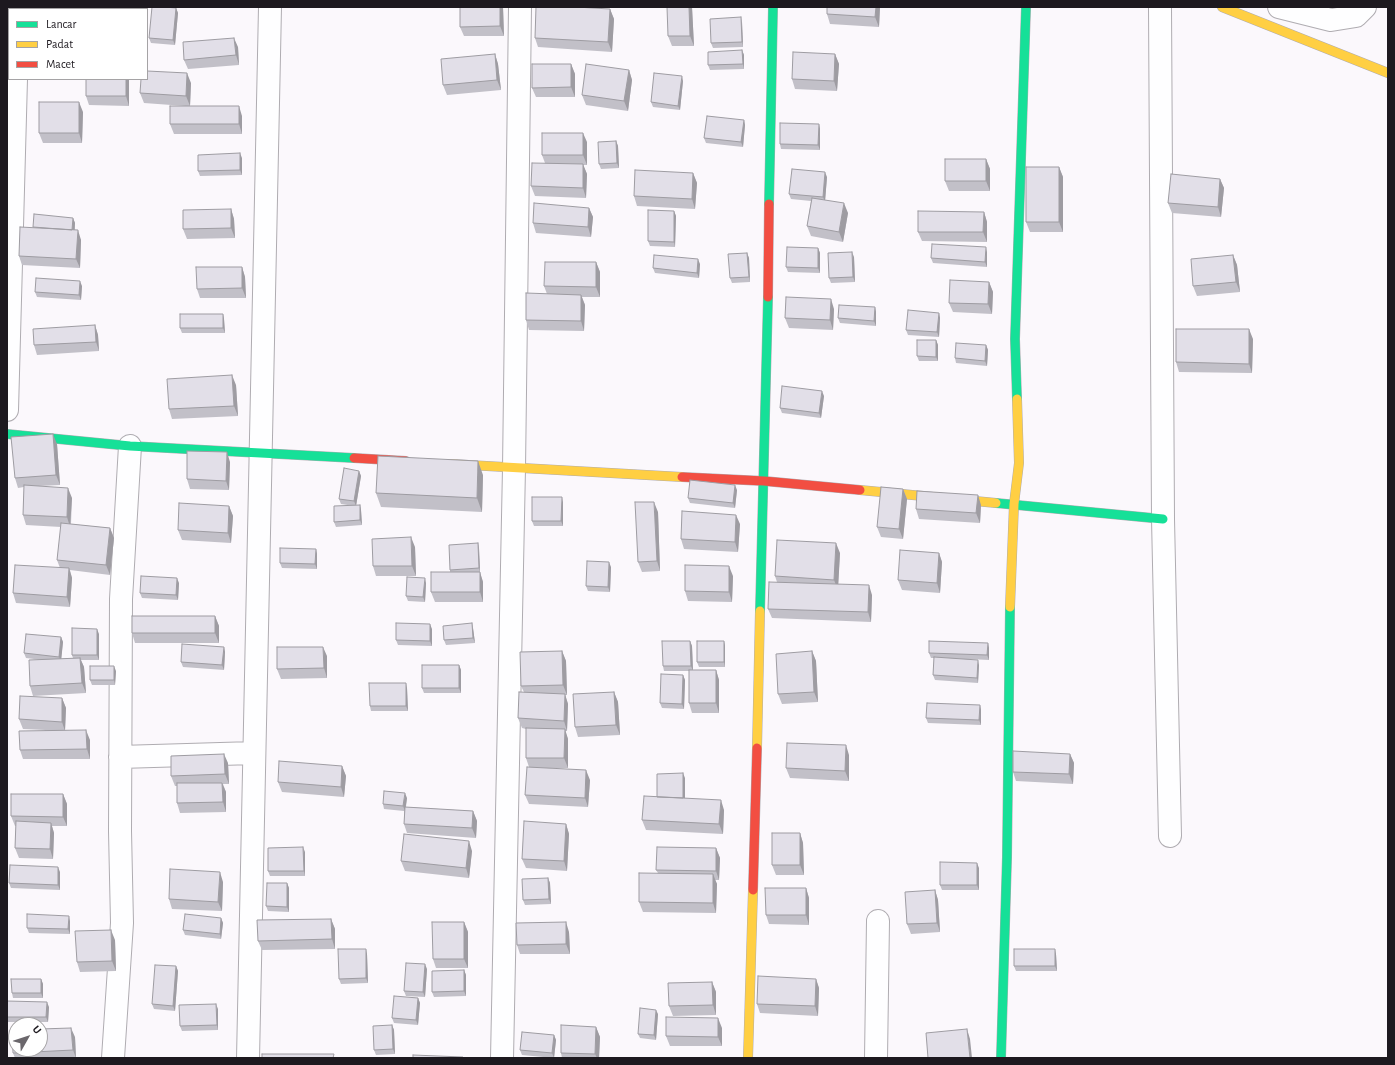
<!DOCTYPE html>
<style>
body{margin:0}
#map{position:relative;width:1395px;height:1065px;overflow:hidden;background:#fbf8fc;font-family:"Alegreya Sans",sans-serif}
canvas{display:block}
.frame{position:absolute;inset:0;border:8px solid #1d191f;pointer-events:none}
.legend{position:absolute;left:8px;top:8px;width:140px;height:72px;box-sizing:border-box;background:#fff;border:1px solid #a5a3a5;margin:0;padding:5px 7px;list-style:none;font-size:12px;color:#1d191f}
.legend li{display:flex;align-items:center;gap:8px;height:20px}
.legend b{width:20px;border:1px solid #a5a3a5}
.north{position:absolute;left:8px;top:1017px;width:40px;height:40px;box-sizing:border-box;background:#fff;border:1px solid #a5a3a5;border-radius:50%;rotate:51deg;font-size:11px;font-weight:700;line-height:16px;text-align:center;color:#1d191f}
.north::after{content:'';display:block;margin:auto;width:14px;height:18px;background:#6b676c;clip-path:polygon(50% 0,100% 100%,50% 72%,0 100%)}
</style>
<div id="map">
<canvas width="1395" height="1065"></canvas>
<div class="frame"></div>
<ul class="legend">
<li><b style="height:5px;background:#16e098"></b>Lancar</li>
<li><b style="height:5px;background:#ffcf43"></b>Padat</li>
<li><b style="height:5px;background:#f24e42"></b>Macet</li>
</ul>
<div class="north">U</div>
</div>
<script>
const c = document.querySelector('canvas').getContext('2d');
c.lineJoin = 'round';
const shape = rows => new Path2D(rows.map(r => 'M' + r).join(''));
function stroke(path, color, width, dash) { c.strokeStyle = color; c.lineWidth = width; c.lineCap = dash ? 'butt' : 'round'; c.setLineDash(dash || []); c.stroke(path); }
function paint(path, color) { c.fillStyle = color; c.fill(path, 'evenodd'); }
const street = shape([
 [1160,7,1163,519,1170,836],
 [1279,7,1331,20,1356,16,1365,7],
 [18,9,18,7],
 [7,410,16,79],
 [120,757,254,753],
 [113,1058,122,923,120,831,121,599,130,446],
 [248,1058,270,7],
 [502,1058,514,468,520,7],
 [876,1058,878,921]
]);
const fast = shape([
 [769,204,773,7],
 [1017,399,1015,339,1026,7],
 [7,434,130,446,354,458],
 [996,503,1163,519],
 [760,611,768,297],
 [1001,1058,1007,857,1010,607]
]);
const slow = shape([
 [1222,7,1388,73],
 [451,464,682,477],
 [860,490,996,503],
 [1010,607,1014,504,1019,463,1017,399],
 [757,748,760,611],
 [748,1058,753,890]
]);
const jam = shape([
 [768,297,769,204],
 [354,458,406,461],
 [682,477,764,481,860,490],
 [753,890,757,748]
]);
const wall = shape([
 [460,7,503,7,504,36,464,36,460,27],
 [692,7,694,46,672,46,668,36],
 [827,7,880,7,879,27,830,24,827,14],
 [176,8,178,13,175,45,151,43,149,38],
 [610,9,614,19,612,52,538,47,535,38],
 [742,22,743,47,713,48,711,43],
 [238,47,239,65,188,69,184,60],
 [742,50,744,55,744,69,710,70,708,65],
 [495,54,498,64,501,90,447,95,443,85],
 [835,54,839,64,837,91,795,89,792,79],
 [571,64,575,74,575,97,536,97,532,88],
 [629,70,632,80,628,111,586,105,582,95],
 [129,79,129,106,89,105,86,96],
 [683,81,680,110,653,107,651,102],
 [191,83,190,106,242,116,242,134,174,134,170,124,185,106,144,103,140,93],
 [83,112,82,143,43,143,39,133],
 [744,120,745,125,743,147,706,143,704,138],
 [819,124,820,129,820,150,781,149,780,144],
 [616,141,618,146,619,168,601,169,599,164],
 [587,142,587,165,583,165,587,174,586,198,535,196,531,186,545,163,542,155],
 [242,158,242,175,200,176,198,171],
 [986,159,990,169,990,191,949,191,945,181],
 [1059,167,1063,177,1063,232,1030,232,1026,222],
 [693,173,697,183,695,209,637,206,634,196],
 [827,177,825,200,848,213,843,242,811,236,807,226,811,201,791,199,789,194],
 [1220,179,1224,188,1221,217,1172,213,1168,203],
 [589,208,593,217,591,237,536,233,533,223],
 [231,209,234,219,235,238,187,239,183,229],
 [674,211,676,216,675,247,650,246,648,241],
 [984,212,987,222,987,242,922,241,918,232],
 [73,218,75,223,75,230,81,240,80,268,22,265,19,256,33,228],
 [818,248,820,253,820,273,788,272,786,267],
 [987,252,987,267,933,263,931,258],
 [747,253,749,258,750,282,732,283,730,278],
 [1233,255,1237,265,1240,292,1197,296,1193,286],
 [854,257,855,282,831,283,829,278],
 [596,262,600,272,600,297,582,297,585,305,584,331,529,330,526,320,547,294,544,286],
 [700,264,699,278,655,273,653,268],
 [242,267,245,277,246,298,200,298,197,289],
 [989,282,993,292,992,314,953,312,949,303],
 [82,286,81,300,37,297,35,292],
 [875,307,876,312,876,326,840,323,838,318],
 [834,309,833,330,789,328,785,318],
 [939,313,940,318,939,337,908,335,906,330],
 [223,314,224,319,225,333,182,333,180,328],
 [95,325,98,335,99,351,37,355,34,345],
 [1253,339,1252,373,1179,372,1176,362],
 [936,340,938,345,938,361,919,361,917,356],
 [986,345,988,350,987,366,956,363,955,358],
 [236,385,238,416,172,419,169,409],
 [824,396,821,418,782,413,780,408],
 [57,444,60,485,39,486,72,498,71,524,110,528,114,538,110,575,70,570,72,578,70,607,16,603,13,593,60,568,57,560,61,527,26,525,23,515,24,487,18,488,15,478],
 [230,462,229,490,190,489,187,479],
 [359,471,361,476,356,506,360,505,361,510,362,525,336,527,334,522,354,506,341,504,339,499],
 [483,475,482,512,381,507,376,493],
 [903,489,907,499,903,539,881,537,877,527],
 [737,490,735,508,690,503,688,498],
 [563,502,563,526,534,526,532,521],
 [981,505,980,523,919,519,916,509],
 [229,506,233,516,231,543,182,540,178,530],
 [658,512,660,571,642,572,638,562],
 [740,524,738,552,684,549,681,539],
 [478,543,479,548,480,573,483,582,483,602,435,602,431,592,450,572,450,570],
 [415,547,416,576,376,576,373,566],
 [316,549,317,554,317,569,282,568,280,563],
 [840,553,838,584,872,595,871,622,772,618,768,609,777,582,775,576],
 [939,553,942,562,940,593,902,590,898,580],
 [611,567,610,592,588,591,586,586],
 [733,576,732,602,688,601,685,591],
 [179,583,178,600,142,598,140,593],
 [426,583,425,602,408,601,406,596],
 [215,616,219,626,219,643,135,643,132,633],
 [472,623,473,628,475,643,446,645,444,640],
 [432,629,432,646,398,645,396,640],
 [99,634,99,660,81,660,84,667,86,693,33,696,30,686,42,660,26,658,24,653,61,637,63,642,61,659,73,658,72,655],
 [690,641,692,646,693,670,716,670,719,680,719,713,692,713,689,703,689,671,664,671,663,666],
 [724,641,725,646,725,667,699,667,697,662],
 [988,643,989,648,989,660,968,659,979,665,978,683,935,680,933,675,934,658,931,658,929,653],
 [224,647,225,652,224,670,183,667,181,662],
 [562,651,566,661,567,695,565,695,568,704,567,731,565,731,568,739,568,768,549,768,590,780,588,807,529,804,525,795,529,767,526,758,526,729,522,728,518,718,524,692,521,686],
 [812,651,816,661,818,702,782,704,778,694],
 [327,656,327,678,281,679,277,669],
 [459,665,461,670,461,693,424,693,422,688],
 [116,671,115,685,92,685,90,680],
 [683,675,685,680,684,709,662,708,660,703],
 [407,688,408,711,371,711,370,706],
 [614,692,618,702,620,735,578,737,575,727],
 [62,698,66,708,65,730,90,740,90,759,23,759,20,750,45,730,23,729,19,719],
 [980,705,981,710,981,725,928,723,926,718],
 [1070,754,1074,763,1073,784,1016,781,1013,772],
 [849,755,849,781,790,778,786,768],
 [228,763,229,784,223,784,226,792,226,812,180,813,177,803,177,786,175,786,171,776],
 [342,766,346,776,344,797,282,792,278,782],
 [685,778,685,798,724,810,723,834,646,830,642,820,657,797],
 [63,794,67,804,67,826,52,826,54,833,53,859,19,858,15,848,16,826,15,826,11,816],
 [407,798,406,807,473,811,477,821,476,838,407,833,404,824,404,811,384,809,383,804],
 [566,824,569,834,567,871,526,868,522,859],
 [800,833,803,843,804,875,776,875,772,865],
 [716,848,720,858,719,880,715,880,717,884,716,913,643,912,639,902,658,873,656,870],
 [472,851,469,878,405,871,401,861],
 [305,852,305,876,270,876,268,871],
 [979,868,979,890,942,890,940,885],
 [60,872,60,890,11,888,9,883],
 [548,878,550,883,551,904,525,905,523,900],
 [223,882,222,911,172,909,169,899],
 [287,883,289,888,289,912,268,911,266,906],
 [806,888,809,898,809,925,769,924,766,915],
 [935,890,938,900,940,932,911,934,907,924],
 [221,918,223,923,221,939,185,935,183,930],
 [331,919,335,929,335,949,262,950,258,941],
 [70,921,70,934,29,933,27,928],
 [464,922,468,932,468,968,436,968,433,959],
 [569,932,570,954,520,954,517,945],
 [115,940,116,971,80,972,77,962],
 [367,954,368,983,341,984,339,979],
 [1056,954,1057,971,1016,971,1014,966],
 [176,966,178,971,175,1011,154,1009,152,1004],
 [427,969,425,997,406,996,404,991],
 [464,970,466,975,466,996,434,997,432,992],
 [41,979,43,984,43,998,13,998,12,993],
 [816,979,819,988,818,1016,760,1013,757,1004],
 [712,982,716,992,716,1015,673,1016,669,1006],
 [418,998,420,1003,418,1025,394,1023,392,1018],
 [7,1001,49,1007,48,1022,7,1022],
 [218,1009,218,1030,182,1031,180,1026],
 [658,1014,656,1040,640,1038,638,1034],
 [392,1025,394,1030,395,1054,376,1055,374,1050],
 [596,1027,600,1037,599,1058,562,1058,561,1053],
 [722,1028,722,1046,670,1046,666,1036],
 [554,1035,556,1040,554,1058,522,1055,520,1050],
 [75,1037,76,1058,15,1058,13,1053]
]);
const shadedWall = shape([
 [500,7,503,7,504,36,500,26],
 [689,7,692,7,694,46,690,36],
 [876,7,880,7,879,27,875,17],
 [176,8,178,13,175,45,173,40],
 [610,9,614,19,612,52,608,42],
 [741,17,742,22,743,47,742,42],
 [234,38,238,47,239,65,236,55],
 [742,50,744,55,744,69,743,64],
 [495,54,498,64,501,90,497,80],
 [835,54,839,64,837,91,834,81],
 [571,64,575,74,575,97,571,87],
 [629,70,632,80,628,111,624,101],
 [187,73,191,83,190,106,186,96],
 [682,76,683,81,680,110,678,106],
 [126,79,129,79,129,106,126,96],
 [79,102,83,112,82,143,79,133],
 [239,106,242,116,242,134,239,124],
 [744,120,745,125,743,147,741,142],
 [819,124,820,129,820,150,818,145],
 [583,133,587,142,587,165,583,155],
 [616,141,618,146,619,168,617,163],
 [240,153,242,158,242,175,240,170],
 [986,159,990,169,990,191,986,181],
 [583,164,587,174,586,198,583,188],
 [1059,167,1063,177,1063,232,1059,222],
 [825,172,827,177,825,202,823,197],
 [693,173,697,183,695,209,692,199],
 [1220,179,1224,188,1221,217,1218,207],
 [844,203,848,213,843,242,839,232],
 [589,208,593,217,591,237,588,227],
 [231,209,234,219,235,238,231,228],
 [674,211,676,216,675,247,674,242],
 [984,212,987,222,987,242,983,232],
 [73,218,75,223,74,236,72,231],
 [78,230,81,240,80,268,76,259],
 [986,247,987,252,987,267,985,262],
 [818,248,820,253,820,273,818,268],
 [852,252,854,257,855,282,853,277],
 [747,253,749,258,750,282,749,277],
 [1233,255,1237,265,1240,292,1236,282],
 [698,259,700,264,699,278,697,273],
 [596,262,600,272,600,297,596,287],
 [242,267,245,277,246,298,242,288],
 [80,281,82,286,81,300,79,295],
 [989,282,993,292,992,314,988,304],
 [581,295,585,305,584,331,581,321],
 [831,299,834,309,833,330,830,320],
 [875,307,876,312,876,326,874,321],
 [939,313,940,318,939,337,937,332],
 [223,314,224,319,225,333,223,328],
 [95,325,98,335,99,351,96,342],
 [1249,329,1253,339,1252,373,1249,364],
 [936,340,938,345,938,361,936,357],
 [986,345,988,350,987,366,985,361],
 [232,375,236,385,238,416,234,406],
 [822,391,824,396,821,418,819,413],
 [53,434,57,444,60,485,56,475],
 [227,452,230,462,229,490,226,481],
 [478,461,483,475,482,512,477,498],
 [359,471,361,476,356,506,354,501],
 [735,485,737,490,735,508,733,503],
 [68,488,72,498,70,527,67,517],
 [903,489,907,499,903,539,899,529],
 [978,495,981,505,980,523,976,513],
 [562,497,563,502,563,526,561,521],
 [654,502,658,512,660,571,657,561],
 [360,505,361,510,362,525,360,520],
 [229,506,233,516,231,543,228,533],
 [736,515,740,524,738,552,735,542],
 [110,528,114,538,110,575,106,565],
 [411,537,415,547,416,576,412,566],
 [478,543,479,548,480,573,479,568],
 [836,543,840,553,838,590,834,580],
 [316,549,317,554,317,569,315,564],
 [939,553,942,562,940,593,937,583],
 [609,562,611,567,610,592,608,587],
 [729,566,733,576,732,602,729,592],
 [69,568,72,578,70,607,67,597],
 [480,572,483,582,483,602,480,592],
 [177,578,179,583,178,600,176,595],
 [425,578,426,583,425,602,423,597],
 [869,585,872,595,871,622,868,612],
 [215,616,219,626,219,643,215,633],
 [472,623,473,628,475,643,473,638],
 [430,624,432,629,432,646,430,641],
 [97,629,99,634,99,660,97,655],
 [61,637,63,642,61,662,59,657],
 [690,641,692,646,693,671,691,666],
 [724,641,725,646,725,667,724,662],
 [988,643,989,648,989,660,987,655],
 [224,647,225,652,224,670,222,665],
 [323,647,327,656,327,678,324,668],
 [562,651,566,661,567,695,563,685],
 [812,651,816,661,818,702,814,692],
 [80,658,84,667,86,693,82,683],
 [978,660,979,665,978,683,977,678],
 [459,665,461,670,461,693,459,688],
 [114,666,116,671,115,685,114,680],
 [716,670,719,680,719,713,716,703],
 [683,675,685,680,684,709,682,704],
 [406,683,407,688,408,711,406,706],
 [614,692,618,702,620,735,616,725],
 [565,694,568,704,567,731,564,721],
 [62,698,66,708,65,731,62,722],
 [980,705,981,710,981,725,979,720],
 [565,729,568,739,568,768,564,758],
 [86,730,90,740,90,759,87,749],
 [846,745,849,755,849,781,845,771],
 [224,754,228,763,229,784,225,774],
 [1070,754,1074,763,1073,784,1069,774],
 [342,766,346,776,344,797,341,787],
 [586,770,590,780,588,807,585,798],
 [683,773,685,778,685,803,683,798],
 [222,783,226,792,226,812,223,802],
 [405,793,407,798,405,811,403,806],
 [63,794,67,804,67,826,63,817],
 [721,800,724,810,723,834,719,824],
 [473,811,477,821,476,838,472,828],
 [51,823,54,833,53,859,50,849],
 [566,824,569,834,567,871,564,861],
 [800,833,803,843,804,875,800,865],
 [469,841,472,851,469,878,466,868],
 [303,847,305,852,305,876,304,871],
 [716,848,720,858,719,880,716,871],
 [977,863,979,868,979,890,977,885],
 [58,867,60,872,60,890,58,885],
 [220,872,223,882,222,911,218,902],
 [713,874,717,884,716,913,713,903],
 [548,878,550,883,551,904,549,899],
 [287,883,289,888,289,912,287,907],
 [806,888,809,898,809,925,806,915],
 [935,890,938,900,940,932,937,923],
 [69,916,70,921,70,934,68,929],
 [221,918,223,923,221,939,220,934],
 [331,919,335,929,335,949,332,939],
 [464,922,468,932,468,968,464,959],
 [566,922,569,932,570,954,566,944],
 [111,930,115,940,116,971,112,961],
 [366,949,367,954,368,983,366,978],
 [1055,949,1056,954,1057,971,1055,966],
 [425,964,427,969,425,997,423,992],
 [176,966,178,971,175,1011,173,1006],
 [464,970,466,975,466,996,464,991],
 [41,979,43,984,43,998,41,993],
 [816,979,819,988,818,1016,815,1006],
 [712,982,716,992,716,1015,713,1005],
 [418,998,420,1003,418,1025,416,1020],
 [47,1002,49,1007,48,1022,46,1017],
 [216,1004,218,1009,218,1030,217,1025],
 [656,1010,658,1014,656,1040,654,1035],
 [718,1018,722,1028,722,1046,718,1037],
 [392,1025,394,1030,395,1054,393,1049],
 [596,1027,600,1037,599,1058,597,1058,595,1054],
 [71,1028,75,1037,76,1058,73,1050],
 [967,1029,970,1039,972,1058,970,1058],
 [554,1035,556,1040,554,1058,552,1053]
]);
const building = shape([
 [152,7,165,7,176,8,173,40,149,38,152,7],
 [460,7,500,7,500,26,460,27,460,7],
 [536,7,576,7,610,9,608,42,535,38,536,7],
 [667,7,689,7,690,36,668,36,667,7],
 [827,7,876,7,875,17,827,14,827,7],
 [741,17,742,42,711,43,710,19,741,17],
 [234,38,236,55,184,60,183,42,234,38],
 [742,50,743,64,708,65,708,52,742,50],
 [793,52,835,54,834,81,792,79,793,52],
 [495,54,497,80,443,85,441,59,495,54],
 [532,64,571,64,571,87,532,88,532,64],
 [586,64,629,70,624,101,582,95,586,64],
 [147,71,187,73,186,96,140,93,141,79,147,79,147,71],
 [654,73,682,76,678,106,651,102,654,73],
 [86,79,126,79,126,96,86,96,86,79],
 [39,102,79,102,79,133,39,133,39,102],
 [170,106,239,106,239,124,170,124,170,106],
 [707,116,744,120,741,142,704,138,707,116],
 [780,123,819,124,818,145,780,144,780,123],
 [542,133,583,133,583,155,542,155,542,133],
 [616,141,617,163,599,164,598,142,616,141],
 [240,153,240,170,198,171,198,155,240,153],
 [945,159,986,159,986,181,945,181,945,159],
 [532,163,583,164,583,188,531,186,532,163],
 [1026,167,1059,167,1059,222,1026,222,1026,167],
 [792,169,825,172,823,197,789,194,792,169],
 [635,170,693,173,692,199,634,196,635,170],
 [1171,174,1220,179,1218,207,1168,203,1171,174],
 [812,198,844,203,839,232,807,226,812,198],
 [534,203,589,208,588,227,533,223,534,203],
 [231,209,231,228,183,229,183,210,231,209],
 [648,210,674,211,674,242,648,241,648,210],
 [918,211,984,212,983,232,918,232,918,211],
 [34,214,73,218,72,230,33,227,34,214],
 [20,227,78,230,76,259,19,256,20,227],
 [932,244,986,247,985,262,931,258,932,244],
 [787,247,818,248,818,268,786,267,787,247],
 [852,252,853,277,829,278,828,253,852,252],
 [747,253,749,277,730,278,728,254,747,253],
 [654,255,698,259,697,273,653,268,654,255],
 [1233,255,1236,282,1193,286,1191,259,1233,255],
 [545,262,596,262,596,287,544,286,545,262],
 [196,267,242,267,242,288,197,289,196,267],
 [36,278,80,281,79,295,35,292,36,278],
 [950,280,989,282,988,304,949,303,950,280],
 [526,293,581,295,581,321,526,320,526,293],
 [786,297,831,299,830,320,785,318,786,297],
 [839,305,875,307,874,321,838,318,839,305],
 [908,310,939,313,937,332,906,330,908,310],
 [180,314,223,314,223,328,180,328,180,314],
 [95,325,96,342,34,345,33,329,95,325],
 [1176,329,1249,329,1249,364,1176,362,1176,329],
 [917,340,936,340,936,357,917,356,917,340],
 [956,343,986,345,985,361,955,358,956,343],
 [232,375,234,406,169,409,167,379,232,375],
 [782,386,822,391,819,413,780,408,782,386],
 [53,434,56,475,15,478,11,437,53,434],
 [187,451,227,452,226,481,187,479,187,451],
 [378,456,478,461,477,498,376,493,378,456],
 [344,468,359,471,354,501,339,499,344,468],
 [690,480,735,485,733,503,688,498,690,480],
 [24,485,68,488,67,517,23,515,24,485],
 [881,487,903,489,899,529,877,527,881,487],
 [917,491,978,495,976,513,916,509,917,491],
 [532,497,562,497,561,521,532,521,532,497],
 [635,502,654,502,657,561,638,562,635,502],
 [179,503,229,506,228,533,178,530,179,503],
 [360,505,360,520,334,522,334,506,360,505],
 [682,511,736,515,735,542,681,539,682,511],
 [61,523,110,528,106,565,57,560,61,523],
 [411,537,412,566,373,566,372,539,411,537],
 [777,540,836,543,834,580,775,576,777,540],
 [478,543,479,568,450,570,449,545,478,543],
 [280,548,316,549,315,564,280,563,280,548],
 [900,550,939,553,937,583,898,580,900,550],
 [587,561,609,562,608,587,586,586,587,561],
 [15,565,69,568,67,597,13,593,15,565],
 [685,565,729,566,729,592,685,591,685,565],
 [431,572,480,572,480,592,431,592,431,572],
 [141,576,177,578,176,595,140,593,141,576],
 [407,577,425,578,423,597,406,596,407,577],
 [769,582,869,585,868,612,768,609,769,582],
 [132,616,215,616,215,633,132,633,132,616],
 [396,623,430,624,430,641,396,640,396,623],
 [472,623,473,638,444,640,443,626,472,623],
 [72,628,97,629,97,655,72,655,72,628],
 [26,634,61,637,59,657,24,653,26,634],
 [662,641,690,641,691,666,663,666,662,641],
 [697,641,724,641,724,662,697,662,697,641],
 [929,641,988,643,987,655,929,653,929,641],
 [182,644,224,647,222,665,181,662,182,644],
 [277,647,323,647,324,668,277,669,277,647],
 [562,651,563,685,521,686,520,652,562,651],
 [812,651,814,692,778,694,776,654,812,651],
 [934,657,978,660,977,678,933,675,934,657],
 [80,658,82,683,30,686,29,660,80,658],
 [422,665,459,665,459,688,422,688,422,665],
 [90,666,114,666,114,680,90,680,90,666],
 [689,670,716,670,716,703,689,703,689,670],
 [661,674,683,675,682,704,660,703,661,674],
 [369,683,406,683,406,706,370,706,369,683],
 [519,692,565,694,564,721,518,718,519,692],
 [614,692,616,725,575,727,573,694,614,692],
 [20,696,62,698,62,722,19,719,20,696],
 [927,703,980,705,979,720,926,718,927,703],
 [526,728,565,729,564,758,526,758,526,728],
 [86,730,87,749,20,750,19,731,86,730],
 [787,743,846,745,845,771,786,768,787,743],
 [1013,751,1070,754,1069,774,1013,772,1013,751],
 [224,754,225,774,171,776,171,756,224,754],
 [279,761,342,766,341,787,278,782,279,761],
 [527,767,586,770,585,798,525,795,527,767],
 [683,773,683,798,657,797,657,774,683,773],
 [177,783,222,783,223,802,177,803,177,783],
 [384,791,405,793,403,806,383,804,384,791],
 [11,794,63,794,63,817,11,816,11,794],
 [644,796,721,800,719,824,642,820,644,796],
 [405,807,473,811,472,828,404,824,405,807],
 [16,821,51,823,50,849,15,848,16,821],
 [524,821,566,824,564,861,522,859,524,821],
 [772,833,800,833,800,865,772,865,772,833],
 [404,834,469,841,466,868,401,861,404,834],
 [303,847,304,871,268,871,268,848,303,847],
 [657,847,716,848,716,871,656,870,657,847],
 [940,862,977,863,977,885,940,885,940,862],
 [10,865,58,867,58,885,9,883,10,865],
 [170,869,220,872,218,902,169,899,170,869],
 [639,873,713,874,713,903,639,902,639,873],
 [548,878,549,899,523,900,522,879,548,878],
 [267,883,287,883,287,907,266,906,267,883],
 [765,888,806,888,806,915,766,915,765,888],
 [935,890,937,923,907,924,905,892,935,890],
 [27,914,69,916,68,929,27,928,27,914],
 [185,914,221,918,220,934,183,930,185,914],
 [331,919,332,939,258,941,257,920,331,919],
 [432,922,464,922,464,959,433,959,432,922],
 [566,922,566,944,517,945,516,923,566,922],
 [111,930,112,961,77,962,75,931,111,930],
 [338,949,366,949,366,978,339,979,338,949],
 [1014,949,1055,949,1055,966,1014,966,1014,949],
 [406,963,425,964,423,992,404,991,406,963],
 [155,965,176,966,173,1006,152,1004,155,965],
 [464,970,464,991,432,992,432,971,464,970],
 [758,976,816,979,815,1006,757,1004,758,976],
 [11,979,41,979,41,993,12,993,11,979],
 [712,982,713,1005,669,1006,668,983,712,982],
 [394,996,418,998,416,1020,392,1018,394,996],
 [7,1001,47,1002,46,1017,7,1017,7,1001],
 [216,1004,217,1025,180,1026,179,1005,216,1004],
 [640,1008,656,1010,654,1035,638,1034,640,1008],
 [666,1017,718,1018,718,1037,666,1036,666,1017],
 [392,1025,393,1049,374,1050,373,1026,392,1025],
 [561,1025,596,1027,595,1054,561,1053,561,1025],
 [71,1028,73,1050,13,1053,12,1031,16,1031,16,1049,40,1049,40,1029,71,1028],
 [967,1029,970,1058,928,1058,926,1033,967,1029],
 [522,1032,554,1035,552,1053,520,1050,522,1032],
 [262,1054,334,1054,333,1058,262,1058,262,1054],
 [413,1055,463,1057,462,1058,413,1058,413,1055]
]);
stroke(street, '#afacb1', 24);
stroke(fast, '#afacb1', 10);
stroke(slow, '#afacb1', 10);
stroke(jam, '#afacb1', 10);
stroke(street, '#fefeff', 22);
stroke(fast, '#16e098', 9);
stroke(slow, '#ffcf43', 9);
stroke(jam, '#f24e42', 9);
paint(wall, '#c2c0c8');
paint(shadedWall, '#9e9ca2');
paint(building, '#e2dfe8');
stroke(building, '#9e9ca2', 1);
</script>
